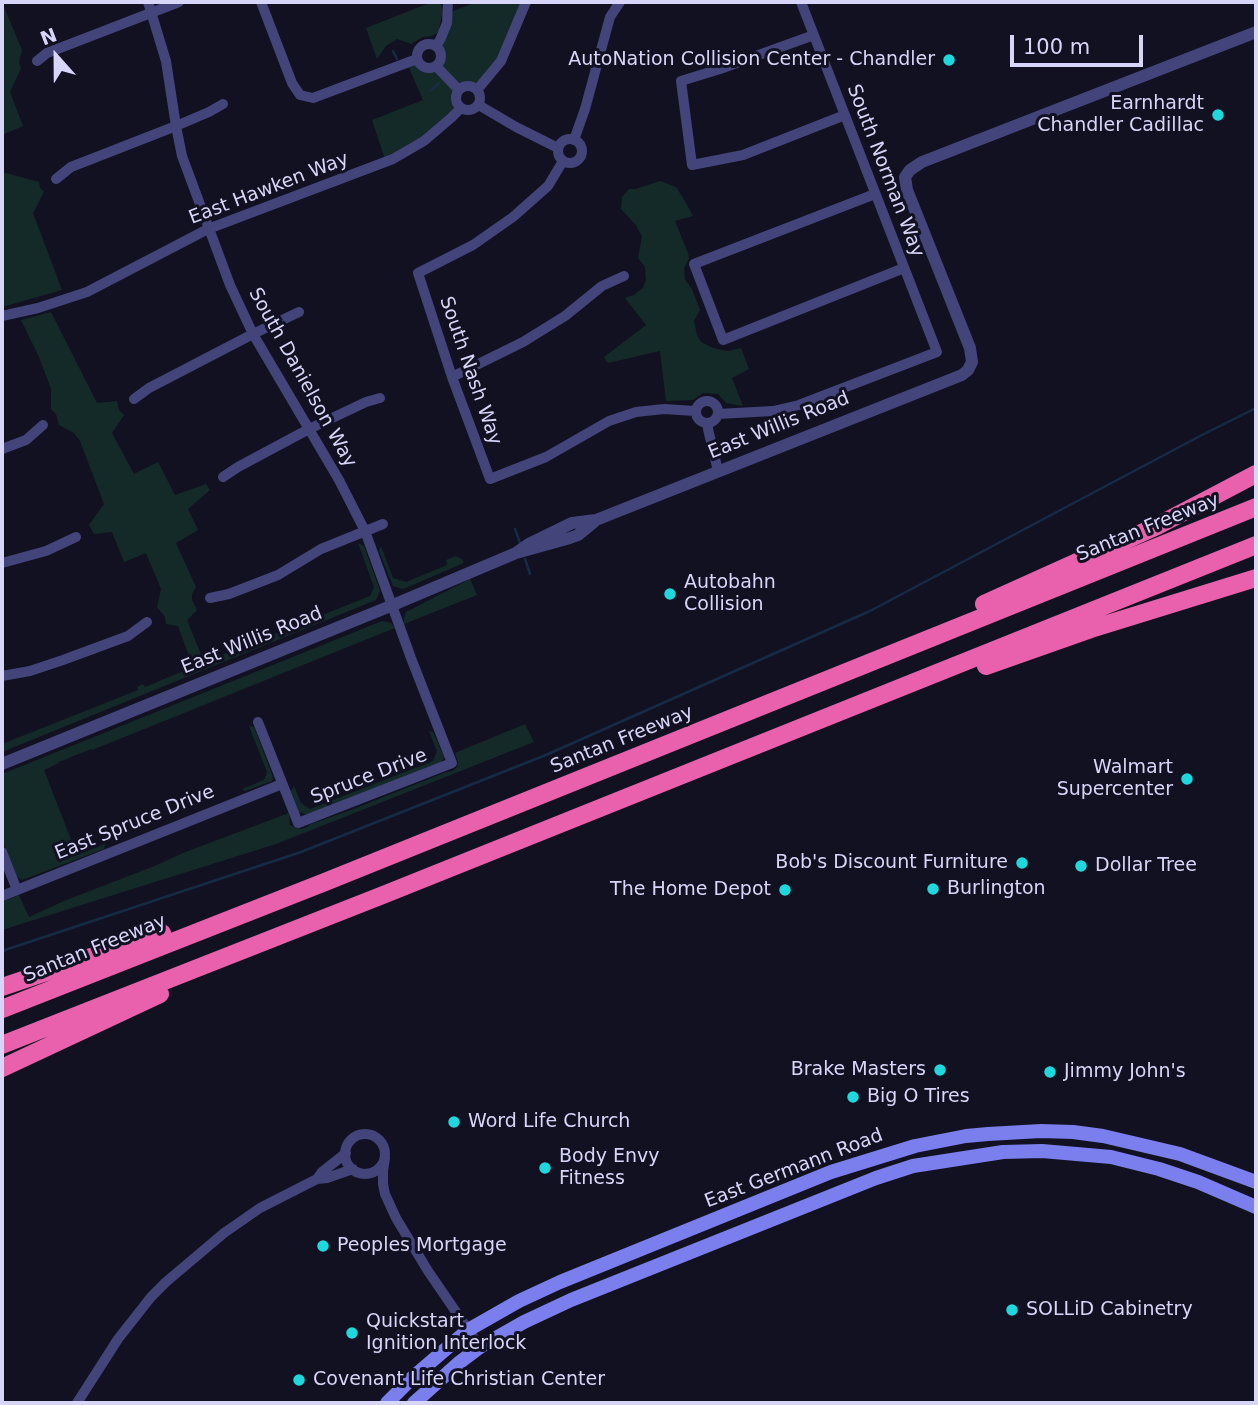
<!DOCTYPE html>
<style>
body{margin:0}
#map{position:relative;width:1258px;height:1405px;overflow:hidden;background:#121121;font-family:"DejaVu Sans",sans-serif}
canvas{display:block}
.frame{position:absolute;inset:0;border:4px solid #d7d6f9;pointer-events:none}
.north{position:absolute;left:21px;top:21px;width:70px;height:70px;-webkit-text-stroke:5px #121121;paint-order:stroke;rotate:339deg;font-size:19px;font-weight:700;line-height:28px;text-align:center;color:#d7d6f9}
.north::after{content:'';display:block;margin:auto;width:24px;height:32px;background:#d7d6f9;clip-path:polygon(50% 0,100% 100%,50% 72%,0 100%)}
.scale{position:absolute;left:1010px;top:35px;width:133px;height:32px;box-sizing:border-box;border:4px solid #d7d6f9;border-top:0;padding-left:9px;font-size:21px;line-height:24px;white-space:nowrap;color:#d7d6f9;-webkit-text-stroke:5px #121121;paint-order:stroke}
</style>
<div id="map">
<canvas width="1258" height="1405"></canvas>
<div class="frame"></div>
<div class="north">N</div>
<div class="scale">100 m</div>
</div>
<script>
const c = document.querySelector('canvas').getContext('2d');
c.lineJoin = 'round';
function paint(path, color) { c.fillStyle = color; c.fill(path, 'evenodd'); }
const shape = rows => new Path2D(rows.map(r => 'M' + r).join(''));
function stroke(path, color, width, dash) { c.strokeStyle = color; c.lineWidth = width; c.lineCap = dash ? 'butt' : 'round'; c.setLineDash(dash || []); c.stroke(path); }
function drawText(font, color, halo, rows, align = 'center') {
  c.font = font + ' "DejaVu Sans",sans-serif'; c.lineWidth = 6; c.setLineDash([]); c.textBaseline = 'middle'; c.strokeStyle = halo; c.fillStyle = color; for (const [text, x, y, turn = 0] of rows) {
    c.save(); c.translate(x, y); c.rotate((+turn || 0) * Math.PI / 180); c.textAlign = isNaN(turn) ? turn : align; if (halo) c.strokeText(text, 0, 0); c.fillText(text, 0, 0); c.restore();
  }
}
const green = shape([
 [2,2,22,50,19,63,21,68,10,92,23,126,2,135],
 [432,2,440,2,443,11,438,32,432,36,423,37,411,44,397,39,386,46,377,59,366,28],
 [477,2,526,2,501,61,474,87,466,86,462,88,457,94,456,97,458,105,453,117,386,162,372,120,423,100,407,63,419,62,425,67,429,68,439,63,441,56,439,49,448,13],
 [2,172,39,182,40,188,44,192,33,213,62,290,2,307],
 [660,181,676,187,685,201,693,216,675,221,688,253,689,258,684,268,685,280,692,289,700,310,694,321,697,335,701,342,713,348,728,351,741,348,749,369,732,378,743,406,726,403,718,394,703,393,693,400,666,401,660,351,608,363,604,357,646,325,625,298,634,295,643,288,646,279,645,267,638,258,642,237,636,225,621,209,622,197,629,189,636,189],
 [51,312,97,403,117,401,119,410,124,415,112,433,134,474,158,462,175,495,206,484,210,490,188,509,198,530,176,543,196,587,192,594,192,600,197,610,187,620,204,662,370,596,374,587,358,543,364,546,380,591,376,600,2,752,2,744,138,690,137,687,143,684,145,687,193,667,178,626,166,624,165,617,157,607,161,589,146,553,124,562,112,532,94,534,89,525,104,504,80,441,74,433,59,425,56,414,51,409,51,389,39,357,21,320],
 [381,546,393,578,406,582,447,565,446,560,456,556,462,559,464,563,403,589,393,586,379,551],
 [470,579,477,595,404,624,404,618,406,612],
 [382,621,391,623,395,628,92,750,91,749,59,762,59,763,44,770,77,855,105,844,104,849,22,880,17,877,2,840,2,774],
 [525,724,534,742,276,844,2,930,2,902,19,895,29,917,64,901,157,865,183,853,289,813,290,825,301,829,307,827,311,824,351,810,444,773,453,771,457,767,458,762,455,753],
 [249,726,254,727,273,777,272,781,245,791,242,789,264,780,267,772],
 [429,731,433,732,444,757,441,763,309,815,299,812,291,791,294,786,301,803,310,809,433,761,437,751]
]);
const stream = shape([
 [393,51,397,59],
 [430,91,439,83],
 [515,529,520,543],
 [525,559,530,574],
 [196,659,200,667],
 [2,951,301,852,546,755,870,611,1202,435,1256,408]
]);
const minor = shape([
 [148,2,166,61,176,126,182,156,230,285,253,334,339,480,365,531,411,658,452,763,298,823,258,722],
 [261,2,292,83,300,95,313,98,417,59],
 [814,35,720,69,681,81,692,165,743,155,845,115],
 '417 56a12 12 0 1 1 24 0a12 12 0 1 1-24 0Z',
 [436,46,440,40,447,23,448,2],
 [37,61,47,53,179,2],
 [436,66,459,90],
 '456 98a12 12 0 1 1 24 0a12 12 0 1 1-24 0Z',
 [477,90,501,61,526,2],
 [479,104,482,107,516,127,558,148],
 '558 151a12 12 0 1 1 24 0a12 12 0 1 1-24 0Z',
 [574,140,585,109,610,17,620,2],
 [563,161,548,186,513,217,473,245,418,273,452,377,490,479,546,457,609,421,636,412,664,409,695,411],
 [56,179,71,167,176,126,209,112,223,104],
 [875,194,694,264,723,340,904,268],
 [2,316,38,308,87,292,208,229,393,159,424,141,451,118,461,108],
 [452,377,523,342,565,316,602,286,624,276],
 [134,399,149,388,253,334,299,312],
 '696 412a11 11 0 1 1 22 0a11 11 0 1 1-22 0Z',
 [718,414,773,411,799,405,937,352,801,2],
 [708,424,708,429,718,471],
 [2,449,26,440,43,425],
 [223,477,238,467,309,429,366,402,380,398],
 [2,563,46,551,76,537],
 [210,598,229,594,278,575,321,549,383,524],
 [2,676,30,671,63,660,128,636,147,622],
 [2,852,17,890],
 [2,896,282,784],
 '345 1154a20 20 0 1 1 40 0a20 20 0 1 1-40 0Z',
 [385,1158,383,1171,383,1184,385,1194,396,1218,428,1271,480,1347],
 [317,1179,327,1178,353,1169],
 [77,1403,118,1339,151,1297,166,1282,224,1233,260,1208,317,1179,322,1172,346,1153]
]);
const tertiary = shape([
 [516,553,529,544,572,523,596,520,962,375,968,370,972,362,970,348,907,190,905,177,910,170,922,162,1256,32],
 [2,764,393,605,516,553,570,538,578,535,595,521]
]);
const secondary = shape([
 [387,1403,412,1378,468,1330,519,1301,560,1282,831,1172,915,1146,966,1136,988,1134,1041,1131,1073,1132,1103,1136,1180,1154,1256,1182],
 [414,1403,460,1362,480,1347,524,1322,571,1300,876,1178,913,1166,1003,1152,1042,1151,1111,1157,1159,1169,1198,1182,1256,1207]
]);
const motorway = shape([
 [984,604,1157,526,1256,474],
 [986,666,1091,629,1256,578],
 [2,987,162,933],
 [2,1009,325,882,1256,507],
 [2,1045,383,895,1256,545],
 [2,1068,160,994]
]);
const markers = [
 [949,60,7,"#1ed8dd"],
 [1218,115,7,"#1ed8dd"],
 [670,594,7,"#1ed8dd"],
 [1187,779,7,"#1ed8dd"],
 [1022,863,7,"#1ed8dd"],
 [1081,866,7,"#1ed8dd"],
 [933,889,7,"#1ed8dd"],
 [785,890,7,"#1ed8dd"],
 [940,1070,7,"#1ed8dd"],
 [1050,1072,7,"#1ed8dd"],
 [853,1097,7,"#1ed8dd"],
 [454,1122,7,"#1ed8dd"],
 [545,1168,7,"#1ed8dd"],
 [323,1246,7,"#1ed8dd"],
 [1012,1310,7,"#1ed8dd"],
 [352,1333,7,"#1ed8dd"],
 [299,1380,7,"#1ed8dd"]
];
const poiNames = [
 ["AutoNation Collision Center - Chandler",935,60,"right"],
 ["Earnhardt",1204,104,"right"],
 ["Chandler Cadillac",1204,126,"right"],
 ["Autobahn",684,583],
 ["Collision",684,605],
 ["Walmart",1173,768,"right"],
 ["Supercenter",1173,790,"right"],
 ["Bob's Discount Furniture",1008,863,"right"],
 ["Dollar Tree",1095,866],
 ["Burlington",947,889],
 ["The Home Depot",771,890,"right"],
 ["Brake Masters",926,1070,"right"],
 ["Jimmy John's",1064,1072],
 ["Big O Tires",867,1097],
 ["Word Life Church",468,1122],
 ["Body Envy",559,1157],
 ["Fitness",559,1179],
 ["Peoples Mortgage",337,1246],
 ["SOLLiD Cabinetry",1026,1310],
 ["Quickstart",366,1322],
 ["Ignition Interlock",366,1344],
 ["Covenant Life Christian Center",313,1380]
];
const streetNames = [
 ["South Norman Way",885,171,69],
 ["East Hawken Way",269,189,-21],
 ["South Nash Way",470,371,71],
 ["South Danielson Way",302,378,61],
 ["East Willis Road",779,426,-22],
 ["Santan Freeway",1148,528,-22],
 ["East Willis Road",252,641,-22],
 ["Santan Freeway",622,740,-22],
 ["Spruce Drive",369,777,-21],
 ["East Spruce Drive",135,823,-22],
 ["Santan Freeway",95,949,-22],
 ["East Germann Road",794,1169,-21]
];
paint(green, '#142a28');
stroke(stream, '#162b45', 2.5);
stroke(minor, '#42447a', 10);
stroke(tertiary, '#42447a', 12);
stroke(secondary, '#7a7fed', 14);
stroke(motorway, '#e961ac', 18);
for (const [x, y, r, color] of markers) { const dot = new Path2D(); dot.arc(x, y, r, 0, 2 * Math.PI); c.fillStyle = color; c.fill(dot); stroke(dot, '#121121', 2.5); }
drawText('19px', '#d7d6f9', '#121121', poiNames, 'left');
drawText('19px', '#d7d6f9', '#121121', streetNames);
</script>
